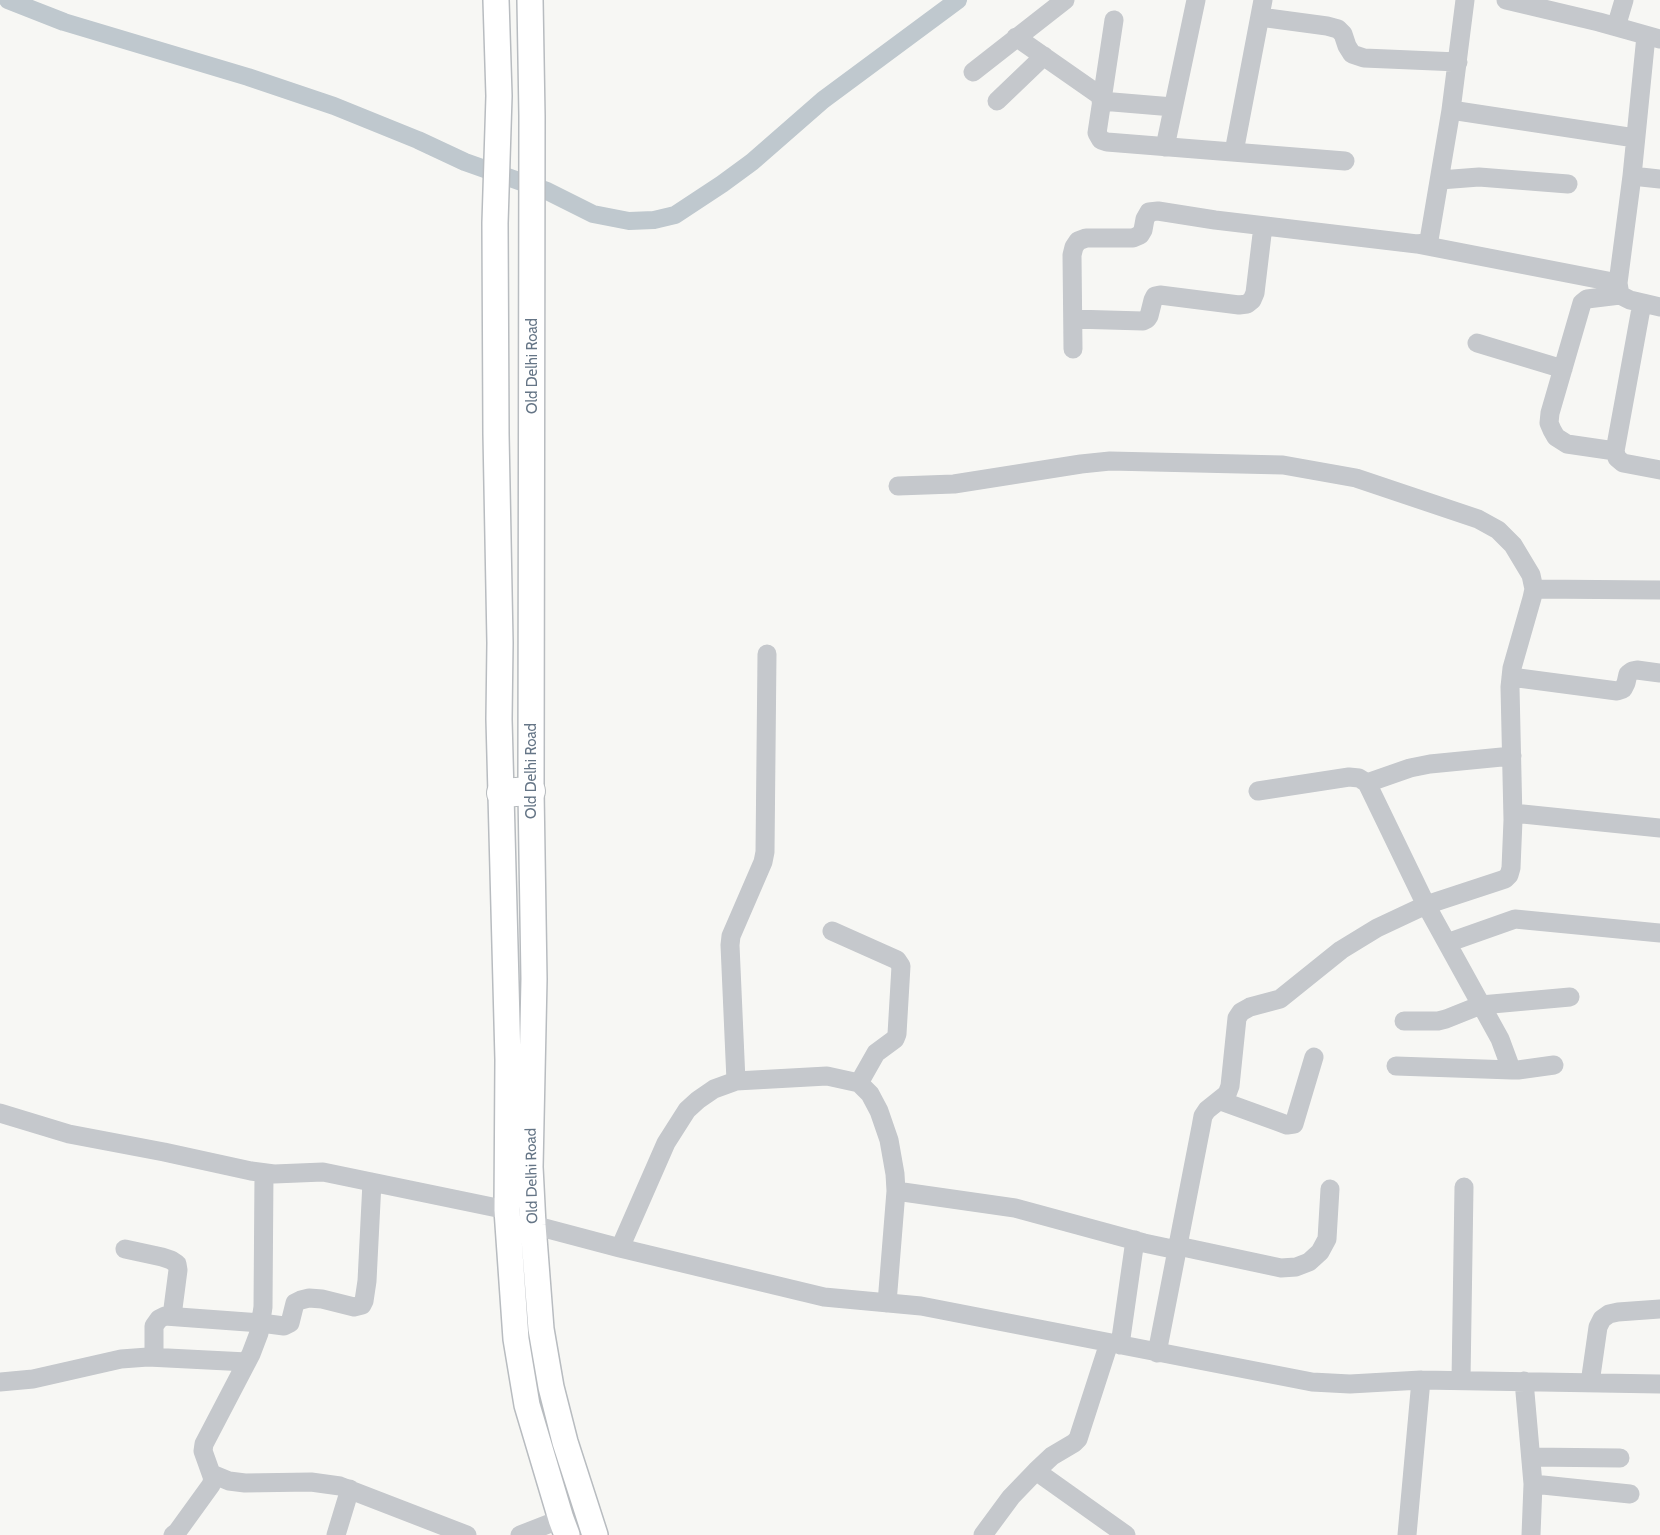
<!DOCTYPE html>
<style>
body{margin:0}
canvas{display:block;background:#f7f7f4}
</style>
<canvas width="1660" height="1535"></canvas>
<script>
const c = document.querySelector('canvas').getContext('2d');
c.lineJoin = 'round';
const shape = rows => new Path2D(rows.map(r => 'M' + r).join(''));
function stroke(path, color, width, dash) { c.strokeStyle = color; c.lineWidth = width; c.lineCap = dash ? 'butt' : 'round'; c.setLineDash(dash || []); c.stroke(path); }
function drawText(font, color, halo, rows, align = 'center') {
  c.font = font + ' Cabin,sans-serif'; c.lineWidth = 5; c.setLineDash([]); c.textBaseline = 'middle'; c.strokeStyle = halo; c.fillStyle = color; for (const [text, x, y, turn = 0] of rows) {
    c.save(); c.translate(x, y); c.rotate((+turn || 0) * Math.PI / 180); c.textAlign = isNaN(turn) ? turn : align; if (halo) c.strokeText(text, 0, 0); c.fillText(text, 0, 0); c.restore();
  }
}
const canal = shape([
 [8,0,64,22,248,77,334,106,418,140,465,162,547,191,593,214,629,221,654,220,675,215,722,184,752,162,823,100,958,0]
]);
const minor = shape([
 [1506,0,1599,22,1660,39],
 [1260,17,1327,26,1338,29,1343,34,1347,46,1352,54,1364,58,1458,62],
 [1114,20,1097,133,1101,140,1107,142,1345,161],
 [1616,27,1624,0],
 [1646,36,1632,176,1618,283,1620,295,1630,300,1660,307],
 [1016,37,1102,97],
 [973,72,1065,0],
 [997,101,1044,56],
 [1101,101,1173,107],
 [1451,110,1635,138],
 [1165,147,1196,0],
 [1234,152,1263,0],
 [1632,176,1660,179],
 [1440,180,1479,177,1568,184],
 [1417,244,1618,283],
 [1642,303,1615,451,1617,458,1623,463,1660,470],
 [1073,319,1143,321,1147,319,1149,316,1153,300,1155,296,1160,295,1239,305,1247,304,1252,300,1255,293,1263,226],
 [1477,343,1563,369],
 [1073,349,1072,255,1074,247,1078,241,1086,238,1133,238,1140,235,1143,230,1145,219,1149,212,1158,211,1215,220,1417,244,1425,243,1429,240,1451,110,1465,0],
 [1615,451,1567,444,1556,437,1552,430,1549,423,1550,413,1582,303,1587,299,1620,295],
 [898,486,954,484,1081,464,1110,461,1283,465,1356,478,1478,519,1498,530,1513,545,1531,575,1534,589,1532,598,1512,668,1510,687,1513,820,1511,868,1509,875,1505,879,1496,882,1426,905,1377,928,1341,950,1280,999,1250,1007,1241,1012,1237,1018,1230,1086,1227,1094,1207,1110,1203,1116,1201,1127,1157,1353],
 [1534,589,1660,590],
 [1511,677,1617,691,1623,689,1626,683,1628,674,1632,671,1637,670,1660,673],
 [1367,783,1410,768,1430,764,1512,756],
 [1258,791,1349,777,1359,778,1367,783,1426,905,1500,1039,1510,1066,1512,1070,1518,1070,1554,1065],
 [1513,813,1660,828],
 [832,931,897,960,901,966,897,1034,895,1039,876,1053,859,1083],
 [1447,943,1515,919,1660,933],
 [1404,1021,1438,1021,1446,1019,1481,1005,1570,997],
 [1396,1066,1512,1070],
 [736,1081,730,945,731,936,763,862,765,852,767,654],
 [1221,1101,1279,1122,1287,1125,1294,1124,1314,1057],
 [0,1113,69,1134,164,1152,251,1171,274,1174,323,1172,507,1210],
 [896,1191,1015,1208,1144,1243,1177,1250],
 [533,1225,620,1248,824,1297,921,1306,1312,1382,1350,1384,1421,1380,1481,1381,1660,1384],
 [1178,1246,1281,1268,1296,1267,1309,1262,1320,1252,1327,1239,1330,1189],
 [620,1248,666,1143,687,1110,698,1100,714,1089,736,1081,827,1076,859,1083,870,1094,879,1111,889,1140,895,1174,896,1191,887,1303],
 [125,1249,162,1257,171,1260,177,1264,178,1270,172,1316],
 [1120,1345,1135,1240],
 [154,1357,154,1326,159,1319,165,1316,261,1323,284,1326,290,1323,295,1303,301,1300,309,1298,322,1299,354,1307,362,1305,364,1301,367,1281,372,1182],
 [1461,1380,1464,1187],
 [1524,1381,1533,1484,1531,1535],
 [0,1382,33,1379,121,1359,148,1357,247,1362],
 [1590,1383,1598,1327,1602,1319,1609,1314,1618,1312,1660,1309],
 [1531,1457,1620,1458],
 [1036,1471,1126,1535],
 [212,1474,229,1481,245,1483,311,1482,340,1486,467,1535],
 [1533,1484,1630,1494],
 [173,1535,177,1532,211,1485,213,1479,203,1451,204,1444,251,1354,259,1333,263,1307,264,1173],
 [336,1535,350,1489],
 [520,1535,561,1519],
 [983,1535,1011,1497,1036,1471,1052,1456,1074,1443,1078,1439,1109,1343],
 [1407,1535,1421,1380]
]);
const major = shape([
 [496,0,499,96,495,223,496,434,500,643,499,719,508,1060,507,1210,516,1339,527,1405,561,1519,567,1535],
 [530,0,532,116,531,791,534,979,530,1167,533,1225,541,1329,551,1387,565,1442,595,1535]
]);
const highway = shape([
 [501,793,531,791]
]);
const streetNames = [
 ["Old Delhi Road",533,366,-90],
 ["Old Delhi Road",532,771,-90],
 ["Old Delhi Road",532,1176,-91]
];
stroke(canal, '#bfc8ce', 18);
stroke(major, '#b8bcc0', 28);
stroke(highway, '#b7bbbe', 30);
stroke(minor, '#c5c8cc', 19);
stroke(major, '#fff', 25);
stroke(highway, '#fff', 28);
drawText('15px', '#657586', '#fff', streetNames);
</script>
